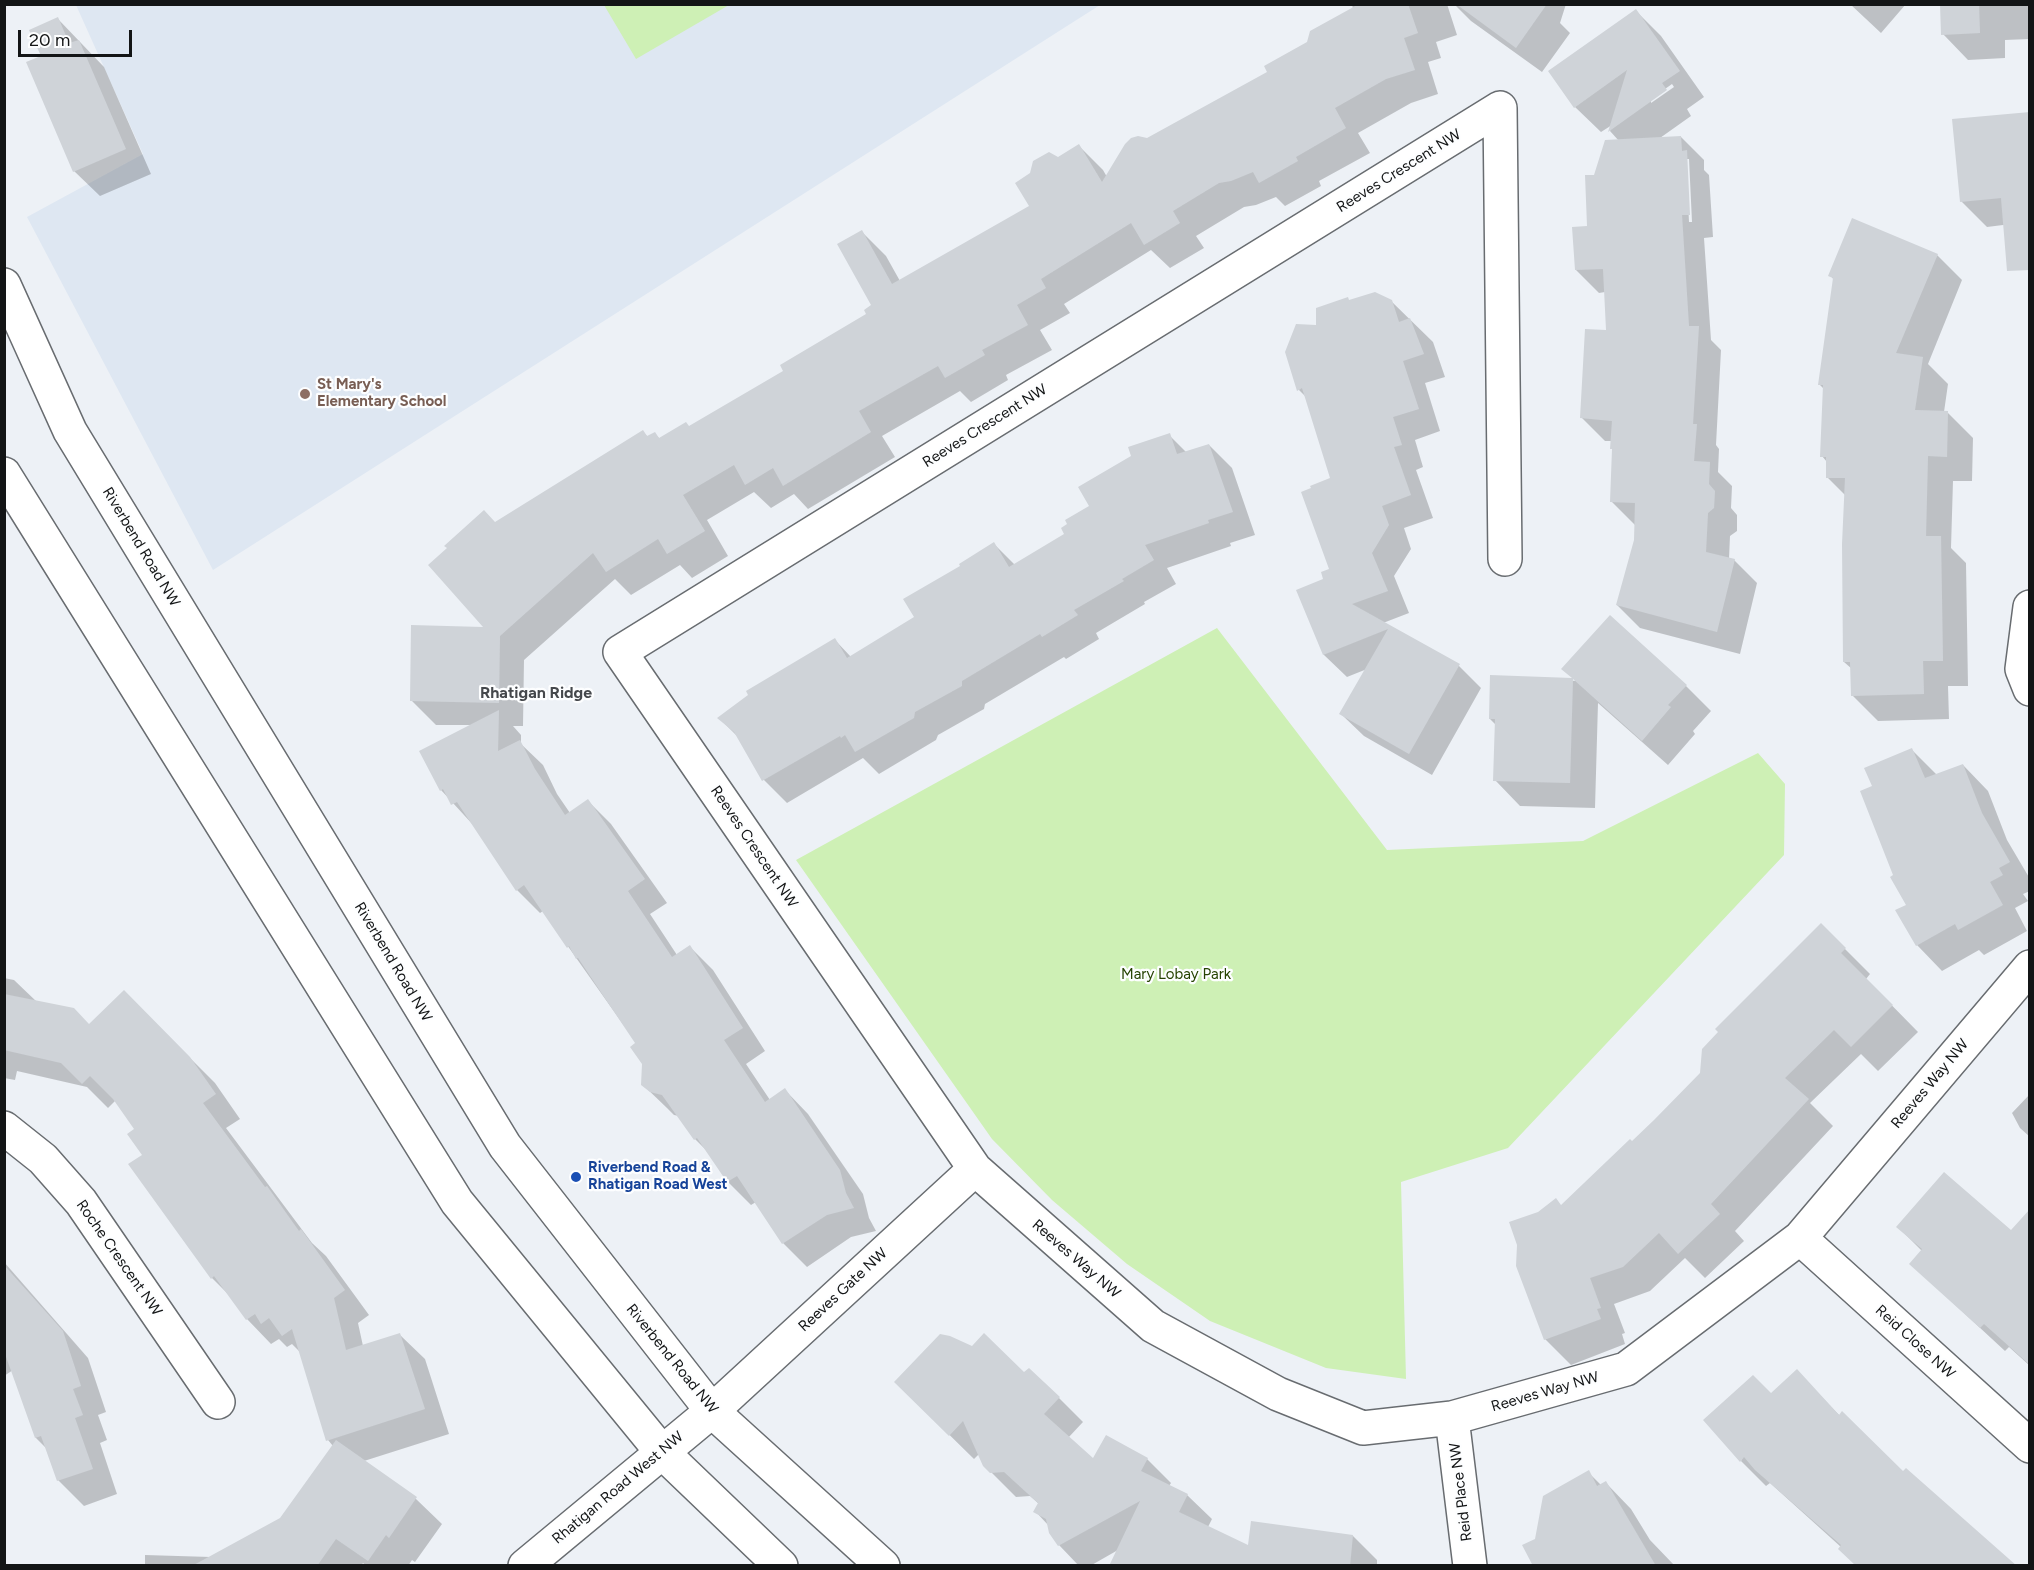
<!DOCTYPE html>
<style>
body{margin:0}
#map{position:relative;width:2034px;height:1570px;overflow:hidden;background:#edf1f6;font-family:Figtree,sans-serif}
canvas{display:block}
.frame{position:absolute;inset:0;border:6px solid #131516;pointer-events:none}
.scale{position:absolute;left:18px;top:30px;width:114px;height:27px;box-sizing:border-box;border:3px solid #131516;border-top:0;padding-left:8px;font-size:18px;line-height:21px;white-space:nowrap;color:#131516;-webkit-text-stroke:4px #fdfeff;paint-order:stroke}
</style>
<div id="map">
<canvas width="2034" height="1570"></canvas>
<div class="frame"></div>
<div class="scale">20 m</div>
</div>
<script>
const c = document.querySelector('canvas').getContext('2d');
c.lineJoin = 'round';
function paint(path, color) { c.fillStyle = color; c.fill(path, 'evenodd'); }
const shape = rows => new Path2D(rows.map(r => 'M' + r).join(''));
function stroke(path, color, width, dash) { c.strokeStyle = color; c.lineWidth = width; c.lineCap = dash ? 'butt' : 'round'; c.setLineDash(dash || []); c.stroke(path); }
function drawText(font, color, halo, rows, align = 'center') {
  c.font = font + ' Figtree,sans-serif'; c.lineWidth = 4.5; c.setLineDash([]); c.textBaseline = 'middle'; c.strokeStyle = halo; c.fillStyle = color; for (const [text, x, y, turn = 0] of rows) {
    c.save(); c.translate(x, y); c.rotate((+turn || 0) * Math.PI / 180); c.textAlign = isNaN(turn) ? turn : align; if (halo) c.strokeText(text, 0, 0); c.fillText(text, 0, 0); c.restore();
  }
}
const built = shape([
 [76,5,1100,5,213,570,27,217,143,154]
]);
const green = shape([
 [604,5,729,5,636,59],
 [1217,628,1387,850,1583,841,1758,753,1785,784,1784,855,1508,1148,1401,1182,1406,1379,1326,1368,1210,1321,1127,1264,1052,1200,992,1139,796,860]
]);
const shadow = shape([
 [1352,4,1447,4,1457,35,1436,42,1441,58,1428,62,1438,94,1411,103,1358,133,1370,153,1319,181,1321,186,1285,206,1276,197,1256,205,1244,207,1196,236,1204,248,1170,268,1151,250,1064,304,1070,313,1040,330,1052,350,1006,375,1008,380,971,402,960,391,882,436,895,457,808,509,794,494,771,508,754,492,707,520,728,556,692,578,680,565,631,595,615,579,524,660,523,726,513,726,521,735,521,744,543,765,557,794,570,813,588,801,611,824,667,903,650,914,677,955,690,947,713,970,765,1051,746,1064,770,1100,785,1090,808,1114,863,1194,869,1218,876,1231,851,1237,807,1267,783,1243,756,1202,751,1205,728,1182,708,1152,695,1139,679,1116,674,1115,667,1108,643,1085,644,1064,637,1044,543,911,540,913,517,890,475,827,441,790,472,725,436,725,411,700,487,628,496,524,643,432,648,437,655,434,660,439,689,427,785,371,868,314,873,306,862,232,886,256,900,281,1031,207,1058,158,1079,146,1103,170,1107,177,1148,140,1269,72,1353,9],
 [1454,4,1566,4,1560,23,1570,33,1542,72,1471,21],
 [1850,4,1906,4,1881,33],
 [1941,4,2030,4,2030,39,2005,40,2005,58,1968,60,1943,34],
 [1636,11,1661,36,1704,97,1687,109,1691,116,1660,138,1681,137,1704,160,1704,170,1709,175,1713,237,1704,238,1711,340,1721,350,1716,445,1719,449,1718,472,1732,486,1731,508,1737,515,1737,531,1730,536,1729,559,1734,560,1757,583,1740,654,1640,628,1617,605,1635,540,1636,526,1612,502,1614,451,1611,448,1612,441,1605,441,1582,418,1607,332,1605,292,1599,293,1576,270,1589,228,1595,176,1619,141,1610,131,1612,125,1601,132,1575,107],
 [1672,84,1674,87,1651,103,1651,99],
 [1686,159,1689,159,1692,222,1689,222],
 [58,19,104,67,151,174,100,196,74,171,43,57],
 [2030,113,2011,224,1987,227,1961,201],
 [1937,255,1962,280,1928,364,1948,384,1944,412,1947,412,1973,438,1972,481,1953,481,1951,548,1966,563,1968,686,1948,686,1949,719,1878,721,1852,695,1852,669,1844,662,1846,496,1827,477,1827,462,1822,456,1824,389,1819,384,1834,280,1830,275],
 [1350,301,1391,301,1433,342,1445,377,1425,383,1440,431,1415,440,1423,467,1416,470,1433,518,1404,528,1411,549,1394,576,1409,613,1383,623,1459,666,1481,688,1432,775,1364,736,1341,714,1367,669,1347,677,1324,655,1298,591,1325,580,1331,570,1332,479,1307,398,1299,390,1317,326],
 [1169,435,1187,453,1209,445,1232,468,1255,535,1230,543,1231,546,1167,568,1176,584,1144,602,1145,604,1096,633,1099,639,1066,659,1064,657,985,704,984,709,938,735,936,740,879,774,863,758,787,803,764,780,738,737,719,718,835,640,851,657,916,618,962,566,994,544,1015,565,1066,534,1091,507],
 [1492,677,1686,686,1711,711,1693,731,1695,734,1668,765,1598,703,1595,808,1520,806,1495,780,1496,725,1490,719],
 [1912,750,1937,775,1963,765,1988,791,2007,840,2030,879,2030,891,2023,894,2028,901,2015,908,2027,931,1984,955,1979,950,1942,971,1917,945,1908,905,1895,875,1874,787],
 [1821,925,1870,974,1866,979,1918,1032,1878,1071,1861,1054,1810,1103,1833,1126,1735,1231,1744,1241,1705,1278,1685,1258,1650,1291,1614,1304,1625,1333,1622,1334,1625,1344,1571,1365,1545,1339,1562,1206,1632,1143,1701,1074],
 [4,978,14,980,37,1002,89,1026,124,992,215,1083,240,1119,226,1128,312,1243,326,1256,369,1315,358,1323,363,1346,400,1335,425,1359,449,1434,364,1461,416,1499,442,1524,415,1562,412,1560,408,1566,366,1566,363,1563,361,1566,145,1566,145,1555,211,1557,281,1519,333,1446,328,1440,301,1353,292,1344,287,1347,279,1339,271,1344,247,1319,230,1296,212,1278,144,1155,136,1129,116,1100,108,1108,87,1087,17,1071,15,1080,4,1078],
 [2030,1094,2030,1137,2020,1128,2012,1113],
 [1898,1227,2011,1233,2030,1237,2030,1366,2009,1347,2005,1351,1911,1264,1922,1251],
 [4,1262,88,1358,106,1412,98,1415,107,1440,100,1443,117,1494,84,1506,58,1480,47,1449,36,1438,13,1370,4,1376],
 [1797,1371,1840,1416,1903,1473,1841,1547,1770,1483,1766,1486,1741,1461,1771,1395],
 [1024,1374,1059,1398,1083,1422,1068,1438,1094,1461,1147,1459,1171,1483,1169,1486,1187,1495,1212,1519,1208,1527,1249,1547,1353,1536,1377,1560,1377,1566,1111,1566,1118,1550,1090,1566,1079,1566,1059,1545,1049,1526,1035,1511,1039,1504,1030,1496,1016,1497,984,1465,979,1454,974,1459,920,1406],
 [1588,1472,1601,1485,1606,1483,1631,1509,1650,1540,1675,1566,1535,1566,1536,1540]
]);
const building = shape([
 [1359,4,1408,4,1418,33,1404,38,1415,70,1386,79,1335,108,1346,128,1296,157,1298,161,1259,183,1253,172,1231,181,1219,183,1173,211,1180,223,1144,245,1131,223,1041,279,1046,288,1017,305,1028,325,982,350,985,355,945,378,938,366,859,411,871,432,783,486,773,468,745,485,734,465,683,495,705,531,667,554,658,539,606,572,593,553,500,636,499,703,410,701,411,625,483,627,428,565,447,548,444,546,484,510,495,522,643,430,647,436,655,432,659,438,686,422,689,426,783,371,780,365,866,314,864,310,871,305,837,244,862,230,892,284,1029,206,1015,183,1030,173,1033,161,1049,152,1058,157,1079,144,1102,182,1125,144,1131,138,1138,136,1147,138,1267,72,1264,66,1307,42,1310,31],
 [1456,4,1547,4,1516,48],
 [1940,4,1979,4,1980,33,1941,35],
 [1636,9,1680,71,1662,83,1667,90,1608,132,1627,70,1574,108,1548,71],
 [58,17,69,43,79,40,126,149,73,172,26,62,41,56,29,30],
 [2030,112,2030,270,2007,271,2001,198,1960,202,1952,119],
 [1681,136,1682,151,1687,150,1690,215,1682,215,1689,326,1699,326,1693,424,1697,424,1694,461,1710,462,1709,484,1715,491,1714,508,1708,513,1706,552,1735,559,1717,632,1616,605,1634,540,1635,503,1610,502,1612,449,1610,449,1612,421,1580,418,1585,329,1606,330,1603,269,1575,270,1572,227,1587,226,1585,175,1594,175,1605,140],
 [1852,218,1938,254,1896,353,1923,357,1915,410,1948,411,1947,457,1928,456,1926,536,1941,536,1943,661,1923,661,1924,694,1851,696,1850,662,1843,662,1842,544,1845,478,1826,478,1826,457,1820,457,1823,385,1818,385,1833,278,1828,276],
 [1375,292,1392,300,1399,322,1410,318,1424,354,1403,361,1419,409,1393,417,1402,445,1394,447,1411,495,1382,506,1389,525,1372,553,1388,591,1352,604,1460,664,1409,754,1339,714,1388,629,1323,655,1296,590,1323,579,1321,572,1329,569,1301,492,1311,488,1310,486,1330,478,1302,388,1297,391,1285,352,1296,324,1316,325,1316,308,1348,297,1349,300],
 [1170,433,1177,454,1209,444,1233,512,1208,520,1209,523,1145,545,1154,560,1122,579,1124,581,1074,610,1078,615,1042,637,1040,634,962,681,962,686,915,712,914,718,855,752,845,735,841,738,840,736,762,781,734,732,717,718,748,695,746,691,835,638,847,658,914,617,903,599,960,566,959,564,994,542,1009,567,1064,534,1061,528,1067,524,1065,520,1089,506,1078,487,1131,456,1128,447],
 [1610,615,1687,685,1668,705,1671,707,1642,741,1573,679,1570,783,1493,781,1495,719,1489,719,1490,675,1572,678,1561,669],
 [499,710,498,751,520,740,535,769,565,815,588,799,645,879,628,891,672,957,690,945,743,1028,724,1040,765,1102,785,1088,840,1170,846,1193,854,1208,827,1215,782,1244,737,1176,727,1182,697,1138,694,1140,662,1095,650,1092,641,1085,642,1064,630,1047,635,1043,578,958,576,959,569,946,567,948,524,885,516,891,457,802,451,805,443,789,440,791,419,751],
 [1912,748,1925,778,1963,764,1982,813,2010,862,1999,868,2003,875,1990,882,2003,905,1958,930,1955,924,1916,946,1895,910,1906,905,1890,877,1893,875,1860,791,1872,786,1864,768],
 [1821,923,1846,948,1841,953,1893,1005,1851,1047,1834,1030,1785,1078,1809,1099,1711,1204,1720,1214,1678,1254,1659,1233,1623,1267,1590,1278,1601,1308,1597,1309,1601,1319,1544,1340,1516,1266,1517,1245,1509,1222,1538,1212,1556,1198,1561,1205,1630,1139,1632,1141,1654,1120,1700,1073,1702,1049,1718,1032,1715,1029],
 [124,990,190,1057,216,1094,203,1103,265,1187,267,1186,299,1231,301,1229,345,1290,334,1298,346,1350,400,1333,425,1409,326,1441,292,1329,282,1336,269,1318,261,1324,255,1314,246,1320,214,1276,211,1279,128,1164,142,1155,127,1134,134,1129,113,1099,90,1076,82,1084,61,1063,4,1050,4,994,74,1008,89,1024],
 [1944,1172,2011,1230,2030,1209,2030,1365,1984,1324,1980,1328,1909,1264,1922,1249,1896,1227],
 [4,1265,63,1331,81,1386,73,1389,83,1415,75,1418,93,1469,57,1481,41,1436,35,1438,4,1351],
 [984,1333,1024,1372,1029,1368,1060,1397,1044,1414,1093,1458,1106,1435,1148,1458,1141,1471,1188,1494,1179,1512,1248,1545,1251,1521,1353,1535,1350,1566,1109,1566,1140,1501,1058,1546,1049,1533,1046,1519,1033,1512,1038,1503,1004,1472,990,1473,983,1466,963,1421,949,1436,894,1382,940,1334,950,1336,972,1346],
 [1797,1369,1839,1415,1842,1411,1903,1471,1906,1468,2017,1566,1856,1566,1838,1549,1841,1545,1755,1470,1744,1457,1740,1462,1703,1420,1753,1375,1771,1393],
 [336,1440,417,1497,389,1538,386,1535,368,1561,336,1539,317,1566,192,1566,280,1518],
 [1589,1470,1597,1486,1606,1481,1656,1566,1533,1566,1522,1545,1535,1539,1543,1496]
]);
const minor = shape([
 [1505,559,1500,108,620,652,975,1169,1153,1326,1278,1394,1363,1428,1452,1418,1626,1369,1800,1238,2030,967],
 [2030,607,2022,669,2030,689],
 [4,1128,43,1159,81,1202,218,1402],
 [1800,1238,2030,1446],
 [712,1411,975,1169],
 [1452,1418,1470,1566]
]);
const tertiary = shape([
 [525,1566,712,1411]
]);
const secondary = shape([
 [4,285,70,431,505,1146,712,1411,883,1566],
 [4,474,457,1202,661,1451,781,1566]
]);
const markers = [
 [305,394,6,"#8d6e63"],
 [576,1177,6,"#1a4fb4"]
];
const streetNames = [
 ["Reeves Crescent NW",1399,171,-32],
 ["Reeves Crescent NW",985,426,-32],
 ["Riverbend Road NW",141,547,59],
 ["Reeves Crescent NW",754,847,56],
 ["Riverbend Road NW",393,962,59],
 ["Reeves Way NW",1930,1084,-50],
 ["Roche Crescent NW",119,1258,55],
 ["Reeves Way NW",1076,1259,41],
 ["Reeves Gate NW",843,1290,-43],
 ["Reid Close NW",1915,1342,42],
 ["Riverbend Road NW",672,1359,51],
 ["Reeves Way NW",1545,1392,-16],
 ["Rhatigan Road West NW",618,1488,-40],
 ["Reid Place NW",1461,1492,-97]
];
const educationNames = [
 ["St Mary's",317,385],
 ["Elementary School",317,402]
];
const parkNames = [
 ["Mary Lobay Park",1176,975]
];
const transitNames = [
 ["Riverbend Road &",588,1168],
 ["Rhatigan Road West",588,1185]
];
const neighbourhoodNames = [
 ["Rhatigan Ridge",536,693]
];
paint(built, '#dee7f2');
paint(green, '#cef0b5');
paint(shadow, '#0003');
paint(building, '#cfd3d8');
stroke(minor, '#686c70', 36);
stroke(tertiary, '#686c70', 36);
stroke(secondary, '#686c70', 36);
stroke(minor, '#fff', 33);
stroke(tertiary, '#fff', 33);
stroke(secondary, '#fff', 33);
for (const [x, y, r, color] of markers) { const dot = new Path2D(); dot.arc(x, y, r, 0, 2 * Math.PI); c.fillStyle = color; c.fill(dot); stroke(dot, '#fdfeff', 2); }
drawText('15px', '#131516', '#fdfeff', streetNames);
drawText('bold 15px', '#785e54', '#fdfeff', educationNames, 'left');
drawText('15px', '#264302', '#fdfeff', parkNames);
drawText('bold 15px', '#164399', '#fdfeff', transitNames, 'left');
drawText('bold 16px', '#45484c', '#fdfeff', neighbourhoodNames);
</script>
